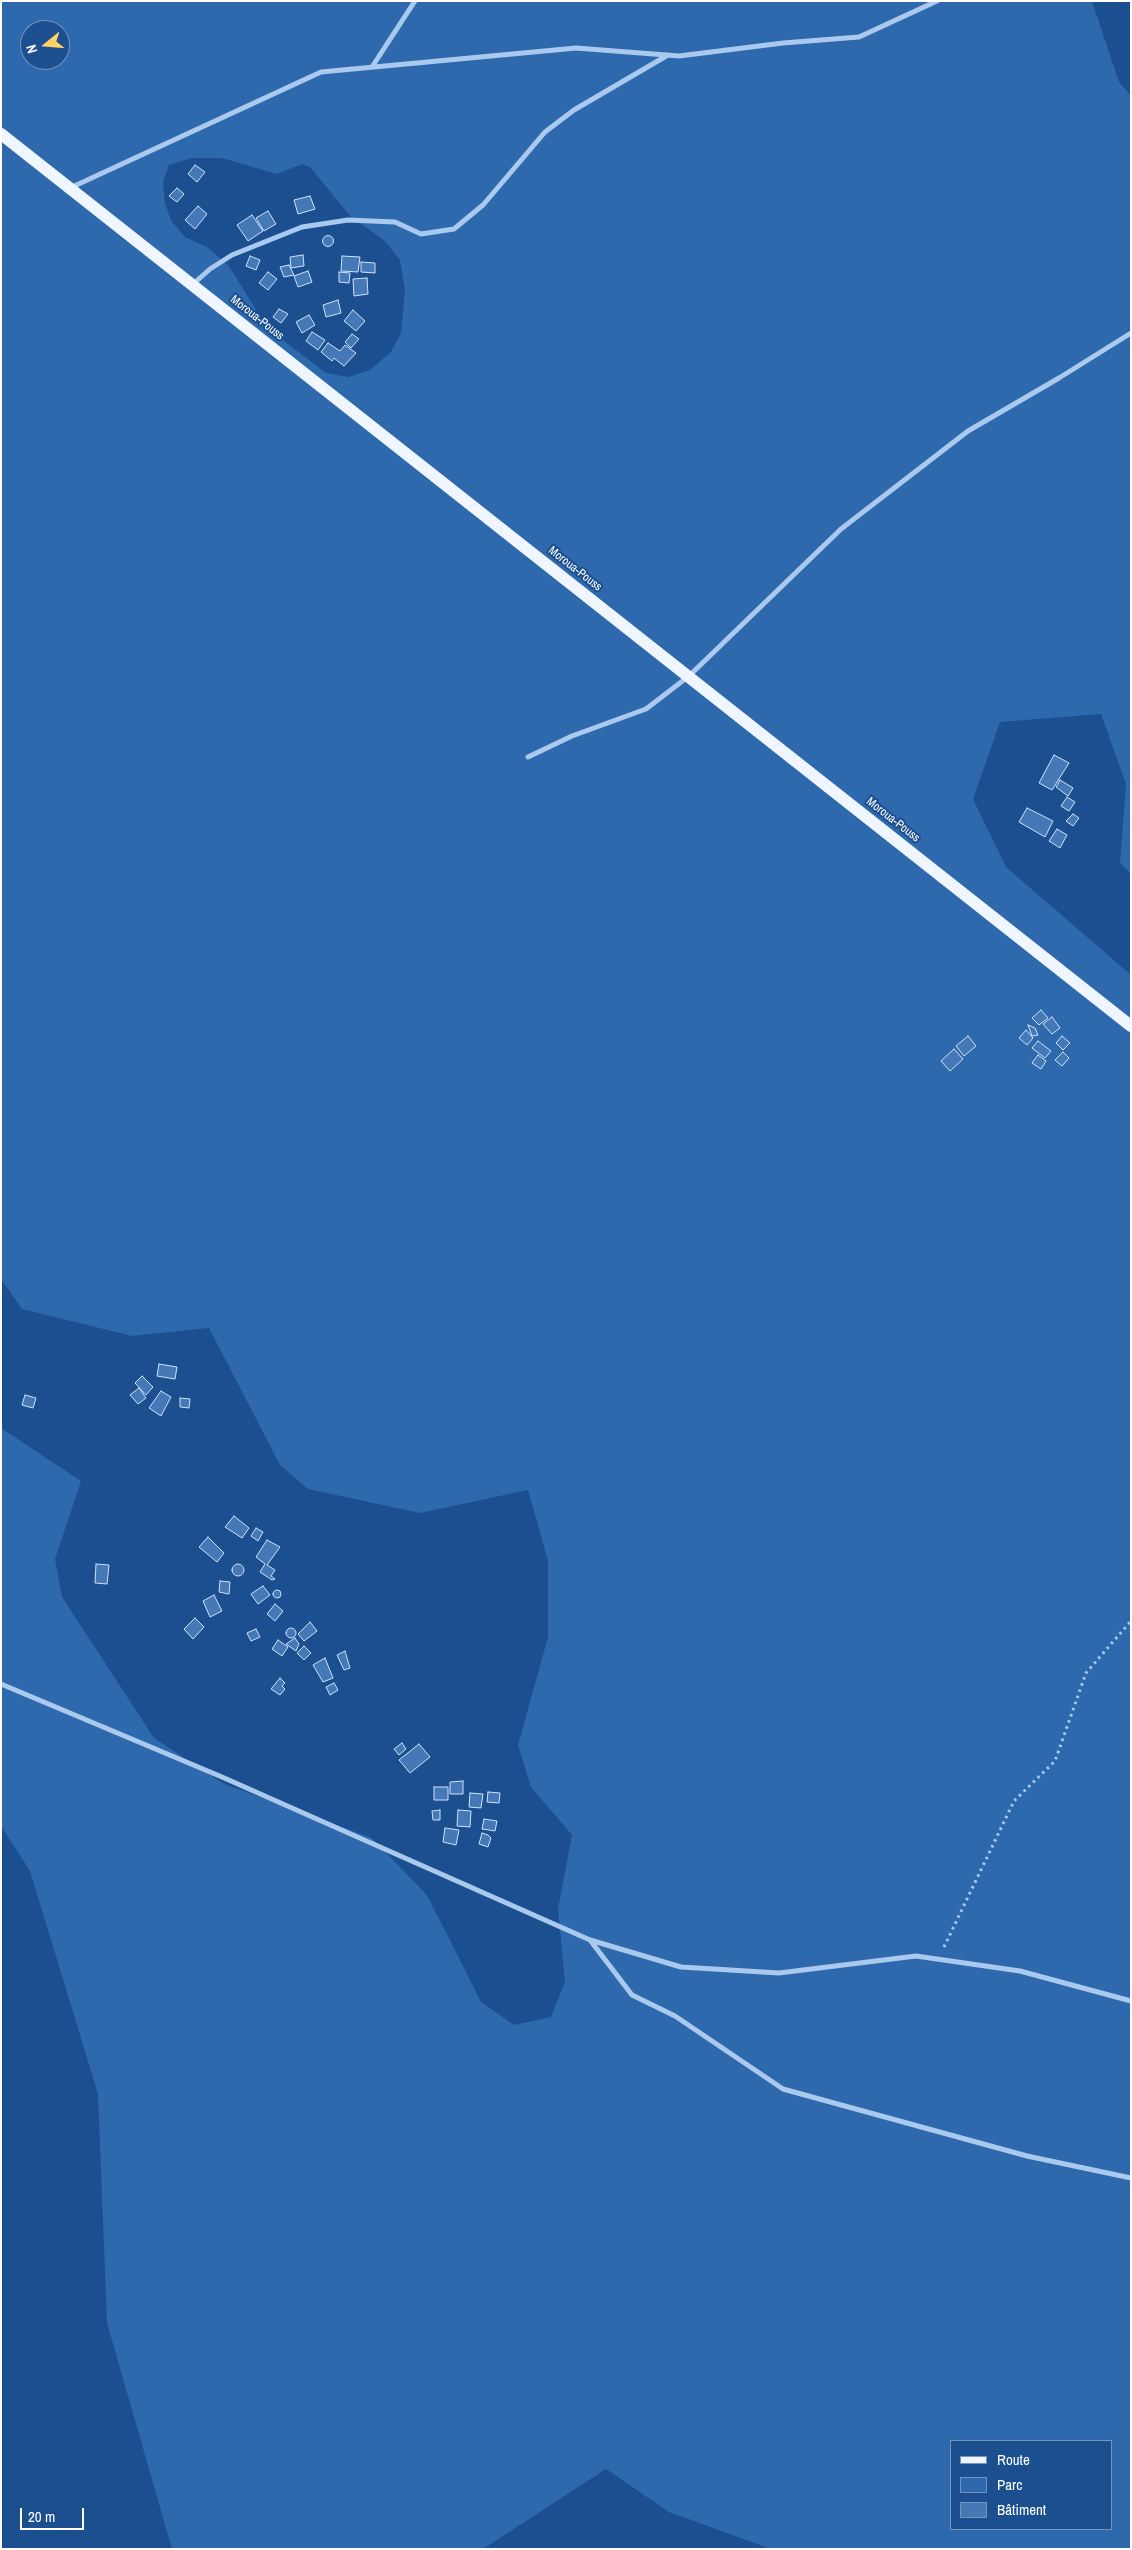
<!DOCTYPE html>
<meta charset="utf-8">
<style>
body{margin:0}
#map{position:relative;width:1132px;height:2550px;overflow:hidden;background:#1b4f8f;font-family:"Archivo Narrow",sans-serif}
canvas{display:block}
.frame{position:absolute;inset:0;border:2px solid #fff;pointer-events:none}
.legend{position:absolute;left:950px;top:2440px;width:162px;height:90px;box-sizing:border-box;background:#1b4f8f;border:1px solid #7695bc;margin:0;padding:6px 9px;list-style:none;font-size:15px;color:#fff}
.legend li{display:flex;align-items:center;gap:10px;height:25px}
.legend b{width:25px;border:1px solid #7695bc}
.north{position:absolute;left:20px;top:20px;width:50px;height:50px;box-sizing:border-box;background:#1b4f8f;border:1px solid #7695bc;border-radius:50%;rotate:253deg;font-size:14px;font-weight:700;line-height:20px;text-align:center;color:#fff}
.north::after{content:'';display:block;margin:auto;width:18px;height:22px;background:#ffd166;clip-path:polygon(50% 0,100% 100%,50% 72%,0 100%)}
.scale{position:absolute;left:20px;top:2508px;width:64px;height:22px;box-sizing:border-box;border:2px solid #fff;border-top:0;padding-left:6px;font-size:15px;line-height:18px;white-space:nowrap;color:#fff;-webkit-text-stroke:4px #1b4f8f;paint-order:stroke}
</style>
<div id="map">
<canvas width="1132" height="2550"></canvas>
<div class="frame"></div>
<ul class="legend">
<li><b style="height:6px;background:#f0f6ff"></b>Route</li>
<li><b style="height:14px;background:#2e69ad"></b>Parc</li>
<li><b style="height:14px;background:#4478b7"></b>Bâtiment</li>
</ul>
<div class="north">N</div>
<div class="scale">20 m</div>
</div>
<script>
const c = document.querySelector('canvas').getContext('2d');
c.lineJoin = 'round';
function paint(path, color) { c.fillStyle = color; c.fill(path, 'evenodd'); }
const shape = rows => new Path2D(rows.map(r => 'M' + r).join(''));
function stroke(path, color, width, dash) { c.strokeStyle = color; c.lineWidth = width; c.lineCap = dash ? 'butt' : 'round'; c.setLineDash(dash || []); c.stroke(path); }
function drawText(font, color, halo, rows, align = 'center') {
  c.font = font + ' "Archivo Narrow",sans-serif'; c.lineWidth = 4; c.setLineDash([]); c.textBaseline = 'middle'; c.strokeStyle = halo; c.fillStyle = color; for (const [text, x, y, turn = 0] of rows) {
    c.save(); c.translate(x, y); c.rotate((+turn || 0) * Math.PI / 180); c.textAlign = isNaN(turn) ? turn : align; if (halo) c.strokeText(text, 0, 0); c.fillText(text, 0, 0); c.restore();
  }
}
const green = shape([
 [1,1,1092,1,1119,82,1131,96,1131,874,1120,863,1126,784,1101,714,1000,722,973,799,1006,867,1131,975,1131,2549,771,2549,669,2512,606,2469,483,2549,172,2549,107,2323,98,2094,30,1871,1,1826,1,1428,81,1481,55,1559,62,1597,154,1738,224,1784,372,1838,427,1895,481,2002,514,2025,551,2017,565,1982,558,1909,572,1835,531,1787,518,1745,548,1637,548,1561,528,1490,420,1513,308,1489,280,1465,209,1328,132,1336,22,1309,1,1279],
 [30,30,60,30,60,60,30,60],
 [192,158,222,158,277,174,302,164,310,167,351,217,384,240,400,260,405,291,401,333,391,352,370,370,348,377,326,373,280,338,263,321,229,266,207,247,185,237,172,222,165,204,163,182,169,165],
 [951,2441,1111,2441,1111,2529,951,2529]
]);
const building = shape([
 [195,165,205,172,197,182,188,174,195,165],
 [177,188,184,194,177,202,169,196,177,188],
 [310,196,315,209,298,214,294,200,310,196],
 [198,206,207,214,195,229,185,220,198,206],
 [268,211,276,224,264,231,256,218,268,211],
 [252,215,263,231,248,241,237,225,252,215],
 '322.5 241a5.5 5.5 0 1 1 11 0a5.5 5.5 0 1 1-11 0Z',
 [303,255,304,266,291,268,290,257,303,255],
 [250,256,260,260,256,270,246,266,250,256],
 [342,256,360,257,358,272,341,271,342,256],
 [361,262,375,263,375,273,361,272,361,262],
 [289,265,294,275,284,277,280,267,289,265],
 [308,271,312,282,298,287,294,276,308,271],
 [268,272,277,279,268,290,259,283,268,272],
 [339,272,350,273,349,283,339,282,339,272],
 [367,278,368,294,354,296,353,279,367,278],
 [338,300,341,313,326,317,323,305,338,300],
 [279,309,288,314,281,323,273,317,279,309],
 [353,310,365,321,356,331,344,321,353,310],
 [309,315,315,325,302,333,296,322,309,315],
 [312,332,325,340,318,350,306,341,312,332],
 [352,334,359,339,351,348,345,342,352,334],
 [328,343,340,351,345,345,356,353,344,366,334,358,332,361,321,352,328,343],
 [1054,755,1069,763,1052,790,1039,783,1054,755],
 [1060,780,1073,788,1068,796,1056,787,1060,780],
 [1067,797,1075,802,1069,811,1061,806,1067,797],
 [1027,808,1053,821,1045,837,1019,822,1027,808],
 [1073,814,1079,818,1073,826,1066,821,1073,814],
 [1057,829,1067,835,1060,848,1049,841,1057,829],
 [1041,1010,1048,1018,1039,1025,1032,1018,1041,1010],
 [1052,1017,1060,1028,1052,1034,1043,1024,1052,1017],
 [1028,1025,1035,1028,1038,1035,1032,1036,1028,1025],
 [1026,1030,1033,1038,1027,1045,1019,1038,1026,1030],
 [968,1036,976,1046,964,1056,956,1046,968,1036],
 [1062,1036,1070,1043,1063,1050,1056,1043,1062,1036],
 [1038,1041,1051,1051,1045,1058,1032,1048,1038,1041],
 [954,1049,963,1059,950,1071,941,1061,954,1049],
 [1063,1052,1069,1058,1062,1066,1055,1060,1063,1052],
 [1038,1055,1046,1061,1041,1069,1032,1063,1038,1055],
 [159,1364,177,1367,175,1379,157,1376,159,1364],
 [142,1376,153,1387,146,1395,135,1383,142,1376],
 [139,1388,146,1398,138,1404,130,1395,139,1388],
 [161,1391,171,1397,161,1416,149,1408,161,1391],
 [25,1395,36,1398,33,1408,22,1405,25,1395],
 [180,1398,190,1399,189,1408,180,1407,180,1398],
 [234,1516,249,1528,242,1538,225,1527,234,1516],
 [256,1528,263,1532,258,1541,251,1536,256,1528],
 [208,1537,224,1553,217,1562,199,1547,208,1537],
 [267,1540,280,1547,267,1565,275,1570,271,1576,275,1579,272,1580,260,1572,265,1564,256,1557,267,1540],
 '232 1570a6 6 0 1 1 12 0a6 6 0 1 1-12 0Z',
 [96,1564,109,1565,107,1584,95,1583,96,1564],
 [220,1581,230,1582,229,1594,219,1592,220,1581],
 [263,1586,270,1595,258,1604,251,1594,263,1586],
 '273 1594a4 4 0 1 1 8 0a4 4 0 1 1-8 0Z',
 [214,1595,222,1611,210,1617,203,1601,214,1595],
 [275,1604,283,1611,275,1621,267,1614,275,1604],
 [195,1618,204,1627,193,1639,184,1629,195,1618],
 [310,1622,317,1631,304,1641,298,1634,310,1622],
 '286 1633a5 5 0 1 1 10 0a5 5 0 1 1-10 0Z',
 [256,1629,260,1637,251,1641,247,1633,256,1629],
 [295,1638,299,1644,296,1651,286,1644,295,1638],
 [278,1640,288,1647,282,1656,272,1649,278,1640],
 [304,1646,311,1653,304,1660,297,1653,304,1646],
 [345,1651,350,1668,344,1670,337,1655,345,1651],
 [325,1658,333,1678,323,1682,313,1665,325,1658],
 [280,1678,285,1683,282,1686,285,1689,280,1695,271,1689,280,1678],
 [334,1683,338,1690,330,1695,326,1687,334,1683],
 [402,1743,406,1749,399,1755,394,1749,402,1743],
 [419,1744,430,1757,410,1773,399,1760,419,1744],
 [463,1781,463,1794,450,1794,450,1782,463,1781],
 [434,1787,448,1787,448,1800,434,1800,434,1787],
 [488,1792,500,1793,499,1803,487,1802,488,1792],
 [470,1793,483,1794,481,1808,469,1807,470,1793],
 [440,1810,440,1820,433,1820,432,1811,440,1810],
 [458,1810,471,1811,470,1827,457,1826,458,1810],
 [484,1819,497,1821,495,1831,482,1829,484,1819],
 [445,1828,459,1830,456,1845,443,1842,445,1828],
 [482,1833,488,1835,491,1838,488,1847,479,1844,482,1833]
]);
const path = shape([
 [944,1947,1014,1801,1055,1761,1086,1673,1131,1621]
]);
const street = shape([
 [372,67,415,1],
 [70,188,321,72,576,48,679,56,783,43,859,37,937,1],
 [192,285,210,269,232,255,302,227,348,220,395,222,421,234,454,229,483,205,545,132,574,110,668,55],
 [528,757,572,736,646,709,689,676,841,529,968,431,1059,378,1131,333],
 [1,1684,222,1777,590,1940,681,1967,779,1973,916,1956,1020,1971,1131,2001],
 [590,1940,632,1995,675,2016,783,2089,1027,2156,1131,2178]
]);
const primary = shape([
 [1,134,1131,1026]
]);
const streetNames = [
 ["Moroua-Pouss",257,318,38],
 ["Moroua-Pouss",575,569,38],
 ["Moroua-Pouss",893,820,38]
];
paint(green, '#2e69ad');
paint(building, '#4478b7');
stroke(building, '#cfe3fa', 1);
stroke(path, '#a9c9ee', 3, [2.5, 4]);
stroke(street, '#a9c9ee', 5);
stroke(primary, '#f0f6ff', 12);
drawText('12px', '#fff', '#1b4f8f', streetNames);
</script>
